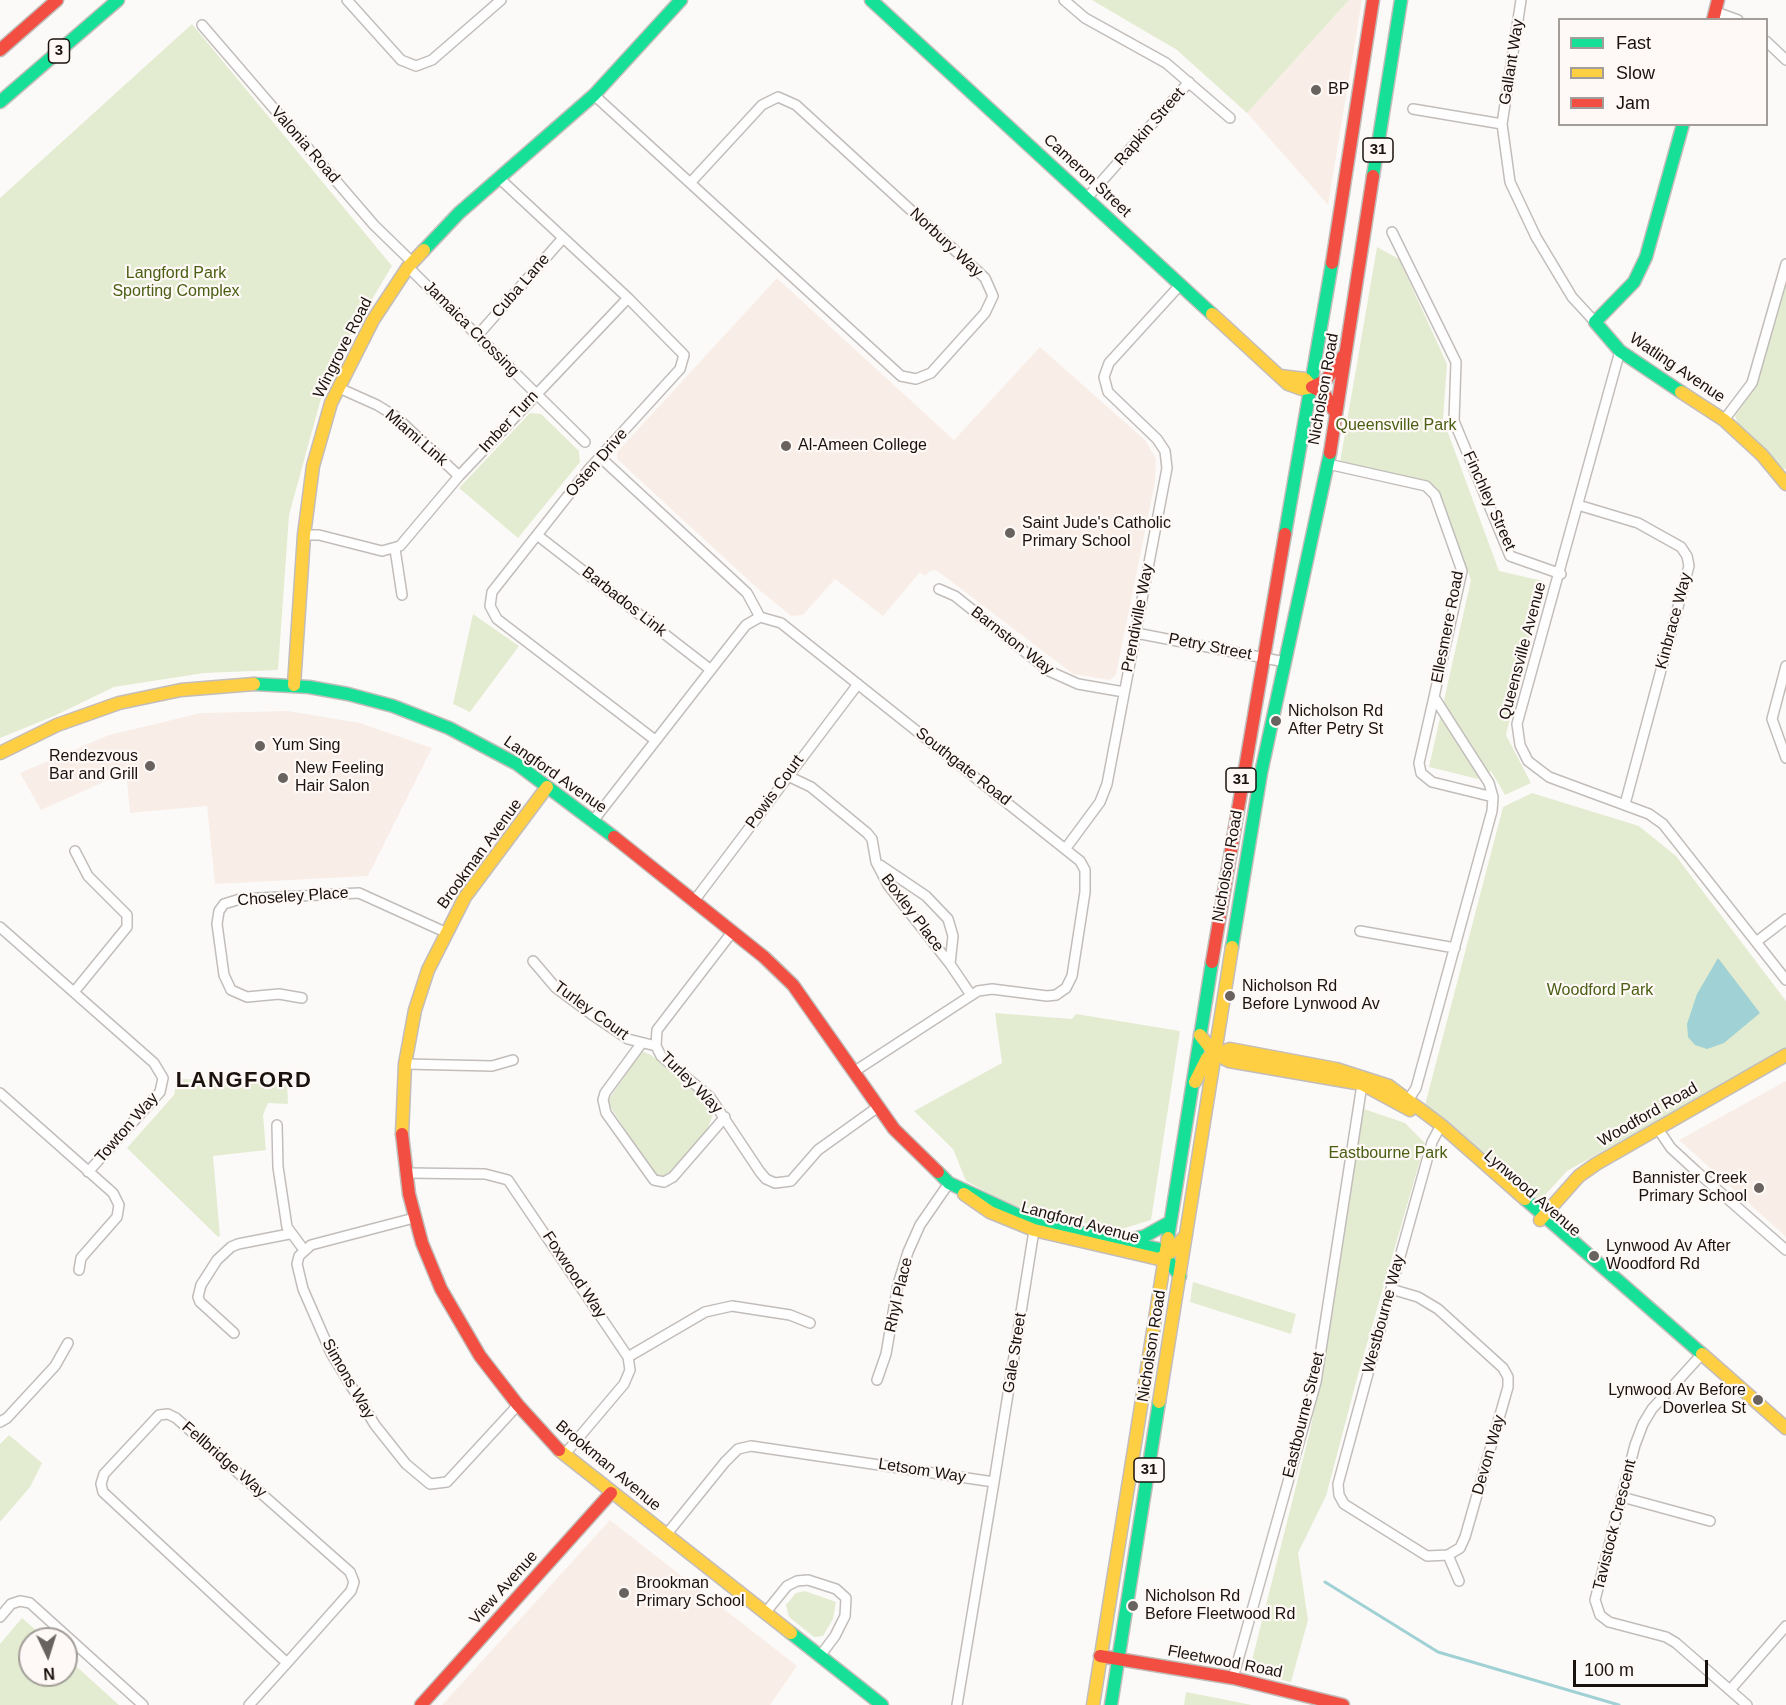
<!DOCTYPE html>
<style>
body{margin:0}
#map{position:relative;width:1786px;height:1705px;overflow:hidden;background:#fcfaf8;font-family:Helvetica,sans-serif}
canvas{display:block}
.legend{position:absolute;left:1558px;top:18px;width:210px;height:108px;box-sizing:border-box;background:#fef9f6;border:2px solid #a39d99;margin:0;padding:8px 10px;list-style:none;font-size:18px;color:#1a120d}
.legend li{display:flex;align-items:center;gap:12px;height:30px}
.legend b{width:30px;border:2px solid #a39d99}
.north{position:absolute;left:18px;top:1627px;width:60px;height:60px;box-sizing:border-box;background:#fef9f6;border:2px solid #a39d99;border-radius:50%;rotate:176deg;font-size:16px;font-weight:700;line-height:24px;text-align:center;color:#1a120d}
.north::after{content:'';display:block;margin:auto;width:21px;height:27px;background:#69635f;clip-path:polygon(50% 0,100% 100%,50% 72%,0 100%)}
.scale{position:absolute;left:1573px;top:1660px;width:135px;height:27px;box-sizing:border-box;border:3px solid #1a120d;border-top:0;padding-left:8px;font-size:18px;line-height:21px;white-space:nowrap;color:#1a120d;-webkit-text-stroke:4px #fef9f6;paint-order:stroke}
</style>
<div id="map">
<canvas width="1786" height="1705"></canvas>
<ul class="legend">
<li><b style="height:8px;background:#16e098"></b>Fast</li>
<li><b style="height:8px;background:#ffcf43"></b>Slow</li>
<li><b style="height:8px;background:#f24e42"></b>Jam</li>
</ul>
<div class="north">N</div>
<div class="scale">100 m</div>
</div>
<script>
const c = document.querySelector('canvas').getContext('2d');
c.lineJoin = 'round';
function paint(path, color) { c.fillStyle = color; c.fill(path, 'evenodd'); }
const shape = rows => new Path2D(rows.map(r => 'M' + r).join(''));
function stroke(path, color, width, dash) { c.strokeStyle = color; c.lineWidth = width; c.lineCap = dash ? 'butt' : 'round'; c.setLineDash(dash || []); c.stroke(path); }
function drawText(font, color, halo, rows, align = 'center') {
  c.font = font + ' Helvetica,sans-serif'; c.lineWidth = 4.5; c.setLineDash([]); c.textBaseline = 'middle'; c.strokeStyle = halo; c.fillStyle = color; for (const [text, x, y, turn = 0] of rows) {
    c.save(); c.translate(x, y); c.rotate((+turn || 0) * Math.PI / 180); c.textAlign = isNaN(turn) ? turn : align; if (halo) c.strokeText(text, 0, 0); c.fillText(text, 0, 0); c.restore();
  }
}
const built = shape([
 [1349,0,1362,0,1328,205,1247,113],
 [777,278,954,440,1040,347,1145,440,1156,459,1155,482,1116,675,1110,680,1073,674,936,570,930,571,925,576,920,572,883,616,835,579,803,615,791,616,758,589,617,459,617,452],
 [288,711,360,723,432,748,368,876,215,884,207,806,130,813,126,772,41,810,20,773,109,735,201,713],
 [1786,1081,1786,1237,1679,1140],
 [610,1520,797,1666,770,1705,442,1705]
]);
const green = shape([
 [1092,0,1349,0,1247,113,1177,50],
 [192,24,392,266,328,373,289,515,278,670,204,673,114,687,54,716,0,738,0,198],
 [1377,247,1399,259,1447,364,1443,419,1499,571,1543,581,1506,735,1531,783,1505,795,1491,771,1478,779,1429,767,1471,580,1437,488,1340,462],
 [1786,282,1786,469,1780,468,1739,427,1735,416,1756,386],
 [530,413,541,414,579,451,580,462,518,538,459,488],
 [473,614,519,646,470,712,453,704],
 [1532,793,1639,826,1676,856,1786,1001,1786,1049,1567,1171,1536,1205,1425,1105,1503,807],
 [995,1013,1072,1019,1076,1014,1180,1031,1151,1220,1122,1229,1099,1228,1048,1211,1013,1206,966,1181,953,1149,914,1111,1002,1063],
 [642,1051,651,1055,703,1098,714,1112,707,1130,669,1177,658,1179,607,1102],
 [177,1079,287,1082,288,1104,268,1103,263,1115,266,1150,213,1156,220,1236,218,1237,127,1148,174,1095],
 [1361,1108,1405,1123,1425,1143,1358,1375,1326,1496,1298,1553,1308,1620,1291,1682,1249,1672,1310,1431,1326,1348],
 [1193,1282,1296,1314,1291,1334,1190,1302],
 [9,1435,42,1463,30,1487,0,1522,0,1444],
 [805,1591,836,1602,833,1619,823,1636,814,1637,789,1617,786,1605,796,1593],
 [22,1618,46,1639,30,1639,30,1675,66,1675,66,1657,119,1705,0,1705,0,1644],
 [1186,1692,1252,1705,1184,1705]
]);
const water = shape([
 [1718,958,1760,1013,1724,1043,1707,1049,1695,1045,1688,1037,1687,1024,1697,994]
]);
const stream = shape([
 [1325,1582,1438,1652,1619,1705]
]);
const street = shape([
 [347,0,401,60,416,66,432,60,501,0],
 [1064,0,1085,18,1166,63,1230,118],
 [1716,12,1738,20],
 [202,25,374,225,412,262],
 [1766,41,1786,60],
 [594,95,901,376,916,379,931,373,985,313,993,296,985,278,796,105,778,97,762,105,691,182],
 [1413,109,1502,124,1510,182,1536,237,1572,297,1595,322],
 [1502,124,1521,0],
 [500,179,628,298,684,355,680,369,589,469,492,592,490,606,497,619,655,740],
 [1087,198,1189,82],
 [1392,232,1456,362,1454,421,1510,556,1561,574],
 [408,267,585,442],
 [478,335,563,238],
 [1620,351,1517,724,1520,745,1528,761,1549,777,1649,814,1663,824,1786,980],
 [339,388,377,405,395,416,459,476],
 [1724,420,1752,383,1786,264],
 [600,457,747,593,760,617],
 [1328,464,1426,486,1435,495,1462,571,1434,697,1489,783,1493,797,1492,811,1416,1088,1405,1105],
 [1578,505,1638,523,1681,547,1687,556,1689,566,1625,804],
 [304,535,319,535,382,551,400,546,459,476,628,298],
 [537,535,711,670],
 [395,549,402,595],
 [939,589,955,596,1049,671,1078,684,1124,692],
 [1136,633,1285,662],
 [1786,666,1772,719,1786,758],
 [1434,697,1419,763,1421,773,1432,782,1493,797],
 [788,776,811,787,867,833,872,839,876,862,888,885,950,964],
 [593,821,731,644,746,625,760,617,781,623,1080,861,1085,870,1085,892,1072,976,1066,988,1056,995,1047,996,992,989,978,991,855,1071],
 [1066,848,1100,802,1107,784,1167,468,1165,451,1157,439,1108,392,1104,377,1109,363,1181,284],
 [880,865,926,896,948,919,953,936,950,964,971,995],
 [694,901,858,684],
 [0,927,154,1063,163,1078,160,1092,88,1172],
 [733,931,657,1030,656,1046,661,1056,710,1097,760,1172,766,1179,775,1183,791,1181,818,1150,878,1107],
 [1360,931,1455,948],
 [1756,942,1786,919],
 [533,961,556,988,591,1014,628,1039,656,1046],
 [74,992,127,927,127,915,88,876,75,851],
 [302,998,279,994,247,997,231,990,224,975,217,924,219,911,224,904,240,899,359,893,445,932],
 [641,1044,605,1093,603,1100,606,1113,654,1180,664,1182,673,1177,725,1117],
 [405,1064,492,1066,513,1060],
 [0,1093,113,1193,119,1205,117,1217,81,1258,79,1270],
 [277,1125,278,1167,287,1227,304,1250],
 [1658,1129,1671,1148,1696,1171,1786,1250],
 [406,1173,485,1174,508,1180,628,1357,630,1370,624,1384,564,1455],
 [414,1218,311,1245,299,1256,297,1264,303,1289,331,1353,375,1425,406,1464,430,1484,447,1482,518,1405],
 [1391,1289,1418,1297,1438,1309,1503,1368,1508,1377,1508,1387,1465,1537,1460,1548,1448,1555,1427,1556,1344,1504,1339,1495,1338,1484,1391,1289,1432,1142,1441,1125],
 [234,1333,200,1302,198,1297,201,1285,217,1260,231,1247,238,1244,289,1234],
 [1702,1354,1652,1409,1643,1424,1635,1445,1595,1600,1600,1615,1609,1622,1666,1637,1676,1643,1747,1705],
 [628,1357,705,1312,732,1306,790,1315,810,1323],
 [877,1380,886,1354,898,1284,908,1252,920,1225,949,1183],
 [0,1422,7,1418,55,1366,68,1343],
 [994,1482,1035,1224],
 [1622,1497,1710,1521],
 [666,1535,725,1462,738,1449,751,1446,994,1482,957,1705],
 [1448,1555,1459,1581],
 [766,1612,787,1586,797,1581,808,1580,836,1589,846,1598,845,1616,835,1636,820,1656],
 [0,1617,11,1604,20,1601,30,1603,143,1705],
 [1233,1678,1316,1382,1363,1078],
 [1730,1690,1786,1626],
 [249,1705,287,1663,351,1591,354,1582,350,1572,176,1418,168,1414,159,1415,104,1474,101,1484,103,1492,287,1663]
]);
const fast = shape([
 [871,0,1212,314],
 [0,102,118,0],
 [1373,176,1401,0],
 [424,250,459,213,594,95,681,0],
 [1681,392,1620,351,1595,322,1634,282,1646,257,1683,124],
 [1285,534,1332,263],
 [254,684,309,687,348,694,393,706,449,728,517,764,614,837],
 [1232,947,1261,773,1330,453],
 [938,1172,949,1183,1035,1223,1159,1249,1180,1276],
 [1525,1199,1702,1354],
 [1168,1238,1212,962],
 [1120,1242,1145,1236,1170,1222],
 [791,1633,882,1705],
 [1111,1705,1159,1402]
]);
const slow = shape([
 [1212,314,1288,384,1302,389,1312,387,1305,379,1280,376],
 [1681,392,1724,420,1762,455,1786,484],
 [294,685,304,535,313,466,331,403,373,320,408,267,424,250],
 [0,753,57,725,119,703,181,690,254,684],
 [1200,1035,1215,1054,1229,1061,1362,1084,1410,1110],
 [1195,1082,1207,1058,1230,1049,1336,1069,1389,1086,1441,1125,1525,1199],
 [402,1134,405,1064,415,1010,428,970,465,897,547,787],
 [964,1194,990,1212,1034,1230,1159,1259,1171,1252,1186,1235],
 [1540,1220,1579,1176,1596,1164,1786,1055],
 [1702,1354,1786,1428],
 [1159,1402,1232,947],
 [559,1450,791,1633],
 [1093,1705,1168,1238]
]);
const jam = shape([
 [1713,20,1718,0],
 [0,50,57,0],
 [1332,263,1373,0],
 [1312,387,1326,380,1344,355],
 [1312,387,1324,393,1336,414],
 [1330,453,1373,176],
 [614,837,764,957,793,985,894,1129,938,1172],
 [1212,962,1285,534],
 [402,1134,409,1194,422,1243,441,1289,480,1356,518,1405,559,1450],
 [1100,1656,1233,1678,1343,1705],
 [421,1705,611,1493]
]);
const markers = [
 [1316,90,6,"#69635f"],
 [786,446,6,"#69635f"],
 [1010,533,6,"#69635f"],
 [1276,721,6,"#69635f"],
 [260,746,6,"#69635f"],
 [150,766,6,"#69635f"],
 [283,778,6,"#69635f"],
 [1230,996,6,"#69635f"],
 [1759,1188,6,"#69635f"],
 [1594,1256,6,"#69635f"],
 [1758,1400,6,"#69635f"],
 [624,1593,6,"#69635f"],
 [1133,1606,6,"#69635f"]
];
const shields = [
 [59,51,21],
 [1378,150,30],
 [1241,780,30],
 [1149,1470,30]
];
const shieldNames = [
 ["3",59,51],
 ["31",1378,150],
 ["31",1241,780],
 ["31",1149,1470]
];
const streetNames = [
 ["Gallant Way",1512,62,-81],
 ["Rapkin Street",1150,127,-49],
 ["Valonia Road",305,145,49],
 ["Cameron Street",1087,176,43],
 ["Norbury Way",946,243,43],
 ["Cuba Lane",521,286,-49],
 ["Jamaica Crossing",471,329,45],
 ["Wingrove Road",343,348,-63],
 ["Watling Avenue",1677,368,34],
 ["Nicholson Road",1324,389,-80],
 ["Imber Turn",509,422,-47],
 ["Miami Link",416,438,41],
 ["Osten Drive",597,463,-49],
 ["Finchley Street",1489,501,66],
 ["Barbados Link",624,602,38],
 ["Prendiville Way",1138,618,-79],
 ["Kinbrace Way",1674,621,-75],
 ["Ellesmere Road",1448,627,-79],
 ["Barnston Way",1012,641,38],
 ["Petry Street",1210,647,11],
 ["Queensville Avenue",1523,651,-75],
 ["Southgate Road",963,767,38],
 ["Langford Avenue",555,775,35],
 ["Powis Court",775,792,-54],
 ["Brookman Avenue",480,854,-54],
 ["Nicholson Road",1228,866,-80],
 ["Choseley Place",293,897,-4],
 ["Boxley Place",912,913,53],
 ["Turley Court",591,1011,36],
 ["Turley Way",691,1083,45],
 ["Woodford Road",1648,1115,-30],
 ["Towton Way",127,1128,-49],
 ["Lynwood Avenue",1532,1194,41],
 ["Langford Avenue",1080,1223,15],
 ["Foxwood Way",574,1275,56],
 ["Rhyl Place",899,1295,-77],
 ["Westbourne Way",1384,1314,-75],
 ["Nicholson Road",1152,1346,-81],
 ["Gale Street",1015,1353,-81],
 ["Simons Way",348,1379,60],
 ["Eastbourne Street",1304,1415,-76],
 ["Devon Way",1489,1455,-74],
 ["Fellbridge Way",224,1460,41],
 ["Brookman Avenue",608,1466,40],
 ["Letsom Way",922,1471,9],
 ["Tavistock Crescent",1615,1525,-76],
 ["View Avenue",504,1588,-48],
 ["Fleetwood Road",1225,1662,11]
];
const poiNames = [
 ["BP",1328,90],
 ["Al-Ameen College",798,446],
 ["Saint Jude's Catholic",1022,524],
 ["Primary School",1022,542],
 ["Nicholson Rd",1288,712],
 ["After Petry St",1288,730],
 ["Yum Sing",272,746],
 ["Rendezvous",138,757,"right"],
 ["Bar and Grill",138,775,"right"],
 ["New Feeling",295,769],
 ["Hair Salon",295,787],
 ["Nicholson Rd",1242,987],
 ["Before Lynwood Av",1242,1005],
 ["Bannister Creek",1747,1179,"right"],
 ["Primary School",1747,1197,"right"],
 ["Lynwood Av After",1606,1247],
 ["Woodford Rd",1606,1265],
 ["Lynwood Av Before",1746,1391,"right"],
 ["Doverlea St",1746,1409,"right"],
 ["Brookman",636,1584],
 ["Primary School",636,1602],
 ["Nicholson Rd",1145,1597],
 ["Before Fleetwood Rd",1145,1615]
];
const parkNames = [
 ["Langford Park",176,274],
 ["Sporting Complex",176,292],
 ["Queensville Park",1396,426],
 ["Woodford Park",1600,991],
 ["Eastbourne Park",1388,1154]
];
const districtNames = [
 ["LANGFORD",244,1081]
];
paint(built, '#f9eee7');
paint(green, '#e3ecd1');
paint(water, '#a0d1d4');
stroke(stream, '#a0d1d4', 3);
stroke(street, '#c2bdba', 12);
stroke(fast, '#c2bdba', 15);
stroke(slow, '#c2bdba', 15);
stroke(jam, '#c2bdba', 15);
stroke(street, '#fffefe', 9);
stroke(fast, '#16e098', 12);
stroke(slow, '#ffcf43', 12);
stroke(jam, '#f24e42', 12);
for (const [x, y, r, color] of markers) { const dot = new Path2D(); dot.arc(x, y, r, 0, 2 * Math.PI); c.fillStyle = color; c.fill(dot); stroke(dot, '#fef9f6', 2); }
for (const [x, y, w] of shields) { const box = new Path2D(); box.roundRect(x - w / 2, y - 12, w, 24, 4.5); c.fillStyle = '#fef9f6'; c.fill(box); stroke(box, '#1a120d', 1.5); }
drawText('bold 15px', '#1a120d', null, shieldNames);
drawText('16px', '#1a120d', '#fef9f6', streetNames);
drawText('16px', '#1a120d', '#fef9f6', poiNames, 'left');
drawText('16px', '#495e12', '#fef9f6', parkNames);
c.letterSpacing = '1.5px';
drawText('bold 22px', '#1a120d', '#fef9f6', districtNames);
c.letterSpacing = '0px';
</script>
